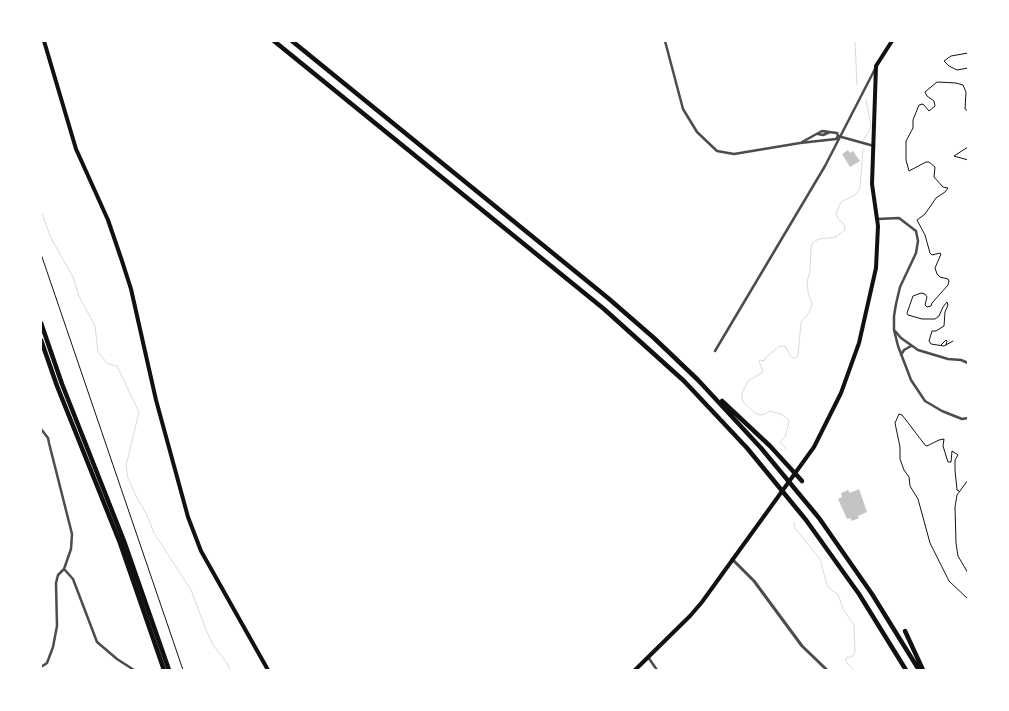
<!DOCTYPE html>
<style>
body{margin:0}
#map{position:relative;width:1009px;height:711px;overflow:hidden;background:#fff;font-family:"Archivo Narrow",sans-serif}
canvas{display:block}
.frame{position:absolute;inset:0;border:42px solid #fff;pointer-events:none}
</style>
<div id="map">
<canvas width="1009" height="711"></canvas>
<div class="frame"></div>
</div>
<script>
const c = document.querySelector('canvas').getContext('2d');
c.lineJoin = 'round';
const shape = rows => new Path2D(rows.map(r => 'M' + r).join(''));
function stroke(path, color, width, dash) { c.strokeStyle = color; c.lineWidth = width; c.lineCap = dash ? 'butt' : 'round'; c.setLineDash(dash || []); c.stroke(path); }
function paint(path, color) { c.fillStyle = color; c.fill(path, 'evenodd'); }
const stream = shape([
 [855,41,857,85],
 [864,139,870,130,871,125,866,100],
 [41,211,51,238,73,277,79,296,95,326,98,352,108,364,117,366,139,412,126,466,128,478,137,498,147,515,154,533,191,590,207,632,213,645,227,663,230,670],
 [786,449,781,443,781,440,785,437,789,423,788,419,781,414,770,411,765,414,760,415,755,413,744,403,742,399,742,393,748,381,763,372,759,361,760,360,764,361,766,357,780,346,785,346,791,357,795,358,798,356,801,322,809,313,812,304,808,292,807,282,810,271,811,247,813,242,819,239,836,237,845,230,844,224,838,219,836,213,841,202,855,195,860,188,863,149],
 [794,522,795,528,799,533,820,559,827,585,831,590,838,594,843,609,854,625,855,652,853,656,846,658,846,662,854,670]
]);
const building = shape([
 [848,150,850,153,853,151,860,161,850,167,842,154],
 [859,489,867,512,858,516,859,518,852,521,850,518,847,519,838,499,842,497,841,493,848,490,850,493]
]);
const path = shape([
 [968,53,951,56,944,61,949,66,957,70,968,68],
 [968,147,954,156,968,160],
 [41,254,183,670],
 [953,341,944,346,931,344,929,341,932,331,936,331,944,326,945,312,948,305,947,302,943,307,939,316,935,319,922,319,908,315,907,313,913,296,921,293,925,294,927,297,925,305,927,307,931,306,932,303,948,285,949,281,948,279,940,277,937,274,935,268,941,254,940,253,932,255,930,253,925,235,917,220,925,214,936,198,945,192,948,188,943,187,934,177,935,167,929,162,926,162,909,171,906,160,906,141,913,128,913,120,919,105,923,104,929,111,935,106,934,101,927,96,925,92,937,82,956,83,963,85,966,92,965,109,968,111],
 [941,345,946,340,947,341,946,345],
 [968,480,957,495,955,507,956,543,958,556,968,573],
 [959,491,957,490,955,470,955,460,958,455,952,451,951,462,948,462,943,446,944,439,939,440,927,446,925,445,909,424,902,415,899,414,895,423,900,447,900,459,904,470,909,477,910,486,918,499,930,543,949,581,968,599]
]);
const minor = shape([
 [665,41,683,109,697,132,717,151,734,154,800,143,836,139,838,136,874,146],
 [818,134,823,135,830,132],
 [802,142,822,131,837,133,838,136],
 [878,219,899,218,916,231,918,241,916,253,900,287,896,304,894,316,894,330,898,346,911,380,925,401,942,411,962,419,968,418],
 [895,331,901,338,918,350,948,359,961,360,968,363],
 [715,351,825,166,875,69],
 [901,355,904,350,911,346],
 [41,429,48,438,49,443,72,534,71,549,64,569],
 [648,657,657,670],
 [41,667,47,663,53,647,57,626,56,583,58,575,64,569,73,579,97,642,117,659,134,670]
]);
const tertiary = shape([
 [732,559,754,581,802,646,827,670]
]);
const secondary = shape([
 [44,41,76,149,108,220,122,261,131,289,156,400,188,517,201,551,268,670],
 [635,670,690,616,702,602,814,447,841,393,859,343,876,268,878,226,872,184,876,66,892,41]
]);
const trunk = shape([
 [41,323,62,384,124,541,169,670],
 [41,340,57,386,120,543,164,670]
]);
const motorway = shape([
 [274,41,604,309,684,381,747,448,806,520,859,594,906,670],
 [292,41,608,298,654,338,698,380,761,448,819,518,872,594,919,670],
 [722,401,770,446,802,481],
 [905,631,923,670]
]);
stroke(stream, '#d9d9d9', 1);
paint(building, '#c4c4c4');
stroke(path, '#111', 1);
stroke(minor, '#4c4c4c', 2.5);
stroke(tertiary, '#4c4c4c', 3);
stroke(secondary, '#111', 4);
stroke(trunk, '#111', 4.5);
stroke(motorway, '#111', 4.5);
</script>
